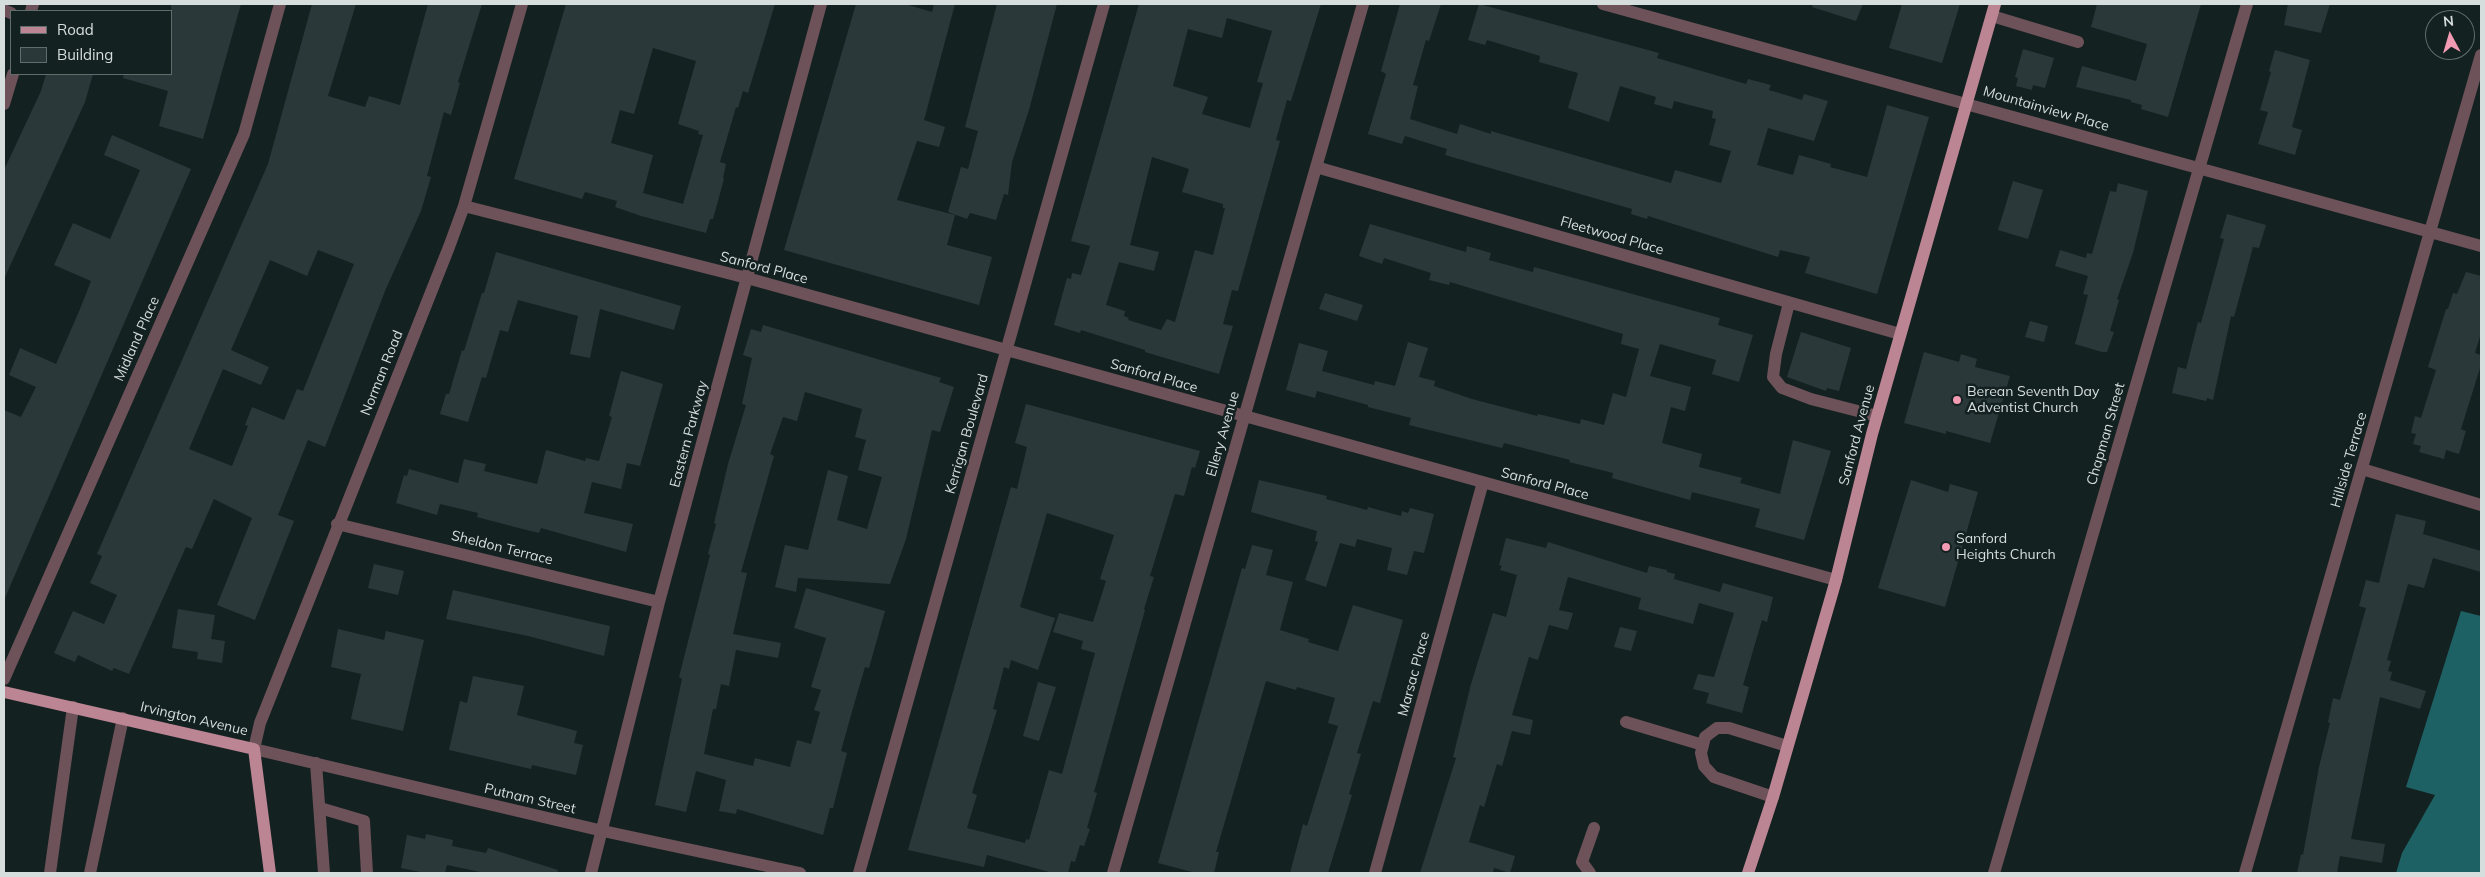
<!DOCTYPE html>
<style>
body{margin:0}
#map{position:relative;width:2485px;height:877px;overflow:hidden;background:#142121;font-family:Mulish,sans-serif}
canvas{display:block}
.frame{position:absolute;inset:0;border:5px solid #d5dddd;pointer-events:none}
.legend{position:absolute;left:10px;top:10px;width:162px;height:65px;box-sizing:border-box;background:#142121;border:1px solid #616c6c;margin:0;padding:6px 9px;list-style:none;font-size:15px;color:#d5dddd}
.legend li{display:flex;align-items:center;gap:10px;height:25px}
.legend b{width:25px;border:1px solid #616c6c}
.north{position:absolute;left:2425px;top:10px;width:50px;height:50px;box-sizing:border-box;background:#142121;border:1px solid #616c6c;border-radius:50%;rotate:354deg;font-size:14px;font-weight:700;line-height:20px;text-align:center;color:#d5dddd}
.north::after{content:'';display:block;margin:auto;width:18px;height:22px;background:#f19ab2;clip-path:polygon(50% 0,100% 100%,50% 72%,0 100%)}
</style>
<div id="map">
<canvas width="2485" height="877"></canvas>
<div class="frame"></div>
<ul class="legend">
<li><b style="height:6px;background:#bc8594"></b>Road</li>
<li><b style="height:14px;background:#2b3839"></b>Building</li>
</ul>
<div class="north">N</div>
</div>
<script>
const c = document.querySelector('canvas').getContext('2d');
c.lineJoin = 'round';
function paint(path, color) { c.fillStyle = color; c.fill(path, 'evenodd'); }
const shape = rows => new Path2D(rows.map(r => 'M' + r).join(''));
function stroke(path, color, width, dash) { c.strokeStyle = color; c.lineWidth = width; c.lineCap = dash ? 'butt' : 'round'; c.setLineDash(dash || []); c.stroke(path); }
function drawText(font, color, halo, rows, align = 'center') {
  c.font = font + ' Mulish,sans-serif'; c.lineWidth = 5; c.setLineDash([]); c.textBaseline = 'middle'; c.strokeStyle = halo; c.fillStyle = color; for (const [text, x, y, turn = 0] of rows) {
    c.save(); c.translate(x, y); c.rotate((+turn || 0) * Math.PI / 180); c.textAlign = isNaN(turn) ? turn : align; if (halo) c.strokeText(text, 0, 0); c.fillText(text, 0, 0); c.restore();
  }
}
const forest = shape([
 [2461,611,2481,616,2481,873,2396,873,2402,853,2435,795,2406,787]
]);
const building = shape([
 [171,4,241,4,203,139,159,126,168,91,123,78,124,74,171,74],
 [312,4,356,4,328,96,365,107,369,96,400,105,428,4,482,4,458,82,460,83,451,115,444,112,427,176,431,177,421,211,385,291,325,447,308,440,278,515,294,521,255,620,217,605,252,518,214,499,192,549,186,547,129,674,114,668,112,671,78,655,75,662,54,653,73,611,104,624,117,595,90,583,102,556,97,554,268,164],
 [318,250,354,264,303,391,297,389,284,420,252,407,245,425,248,426,232,466,189,449,223,369,261,385,269,367,231,350,270,260,307,276],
 [566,4,775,4,748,93,743,91,738,108,736,107,720,162,726,164,723,178,724,179,713,219,710,219,706,233,641,216,615,207,617,201,585,192,582,199,514,179],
 [653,48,696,61,678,124,699,131,698,134,703,135,683,204,643,193,653,155,611,143,620,110,634,114],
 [856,4,905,4,932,12,934,4,955,4,924,120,945,127,939,147,917,141,897,200,955,215,947,245,992,257,979,305,784,250],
 [997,4,1057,4,1029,110,1012,162,1008,195,1004,194,996,220,970,213,967,219,948,212,961,167,968,169,978,131,965,127],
 [1139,4,1321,4,1291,101,1287,100,1276,140,1280,141,1238,291,1232,290,1223,324,1233,326,1219,374,1145,352,1145,350,1081,330,1080,333,1054,325,1067,278,1071,279,1072,273,1081,275,1090,246,1071,241],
 [1227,18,1272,31,1257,82,1263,83,1250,128,1202,114,1208,97,1173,86,1188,29,1222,38],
 [1152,157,1189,169,1182,192,1223,204,1223,208,1225,208,1213,255,1195,250,1175,322,1167,319,1161,330,1128,320,1129,318,1124,316,1125,311,1106,305,1119,262,1154,271,1159,252,1130,245],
 [1400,4,1441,4,1429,41,1426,40,1413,85,1418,86,1410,119,1457,134,1460,124,1491,134,1491,131,1671,183,1675,170,1721,183,1731,151,1709,145,1716,119,1712,118,1713,111,1674,101,1672,109,1654,104,1656,97,1620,86,1609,122,1568,108,1578,73,1539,62,1540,56,1487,40,1485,45,1468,40,1479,4,1659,53,1657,58,1746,84,1748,79,1771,85,1769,90,1786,95,1802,100,1804,94,1828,101,1814,141,1768,128,1757,165,1793,175,1799,155,1831,164,1830,167,1867,177,1887,105,1929,117,1877,294,1805,273,1810,257,1780,250,1778,257,1648,216,1647,219,1631,214,1632,209,1445,155,1447,149,1405,136,1402,144,1368,134,1386,74,1381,71],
 [1813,4,1863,4,1856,21,1812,7],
 [1902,4,1960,4,1942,63,1889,48],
 [2097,4,2201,4,2168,117,2141,109,2142,105,2131,102,2131,100,2076,87,2082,66,2136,81,2147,44,2091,27],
 [2288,4,2330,4,2321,33,2284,25],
 [2023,49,2054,58,2045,88,2033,85,2032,90,2016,86,2018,78,2015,77],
 [2275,50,2310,60,2292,127,2302,130,2295,155,2258,144,2268,112,2260,110,2271,72,2269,71],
 [46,74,93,74,85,102,4,279,4,170,41,91],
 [112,135,191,169,4,600,4,410,21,417,36,387,9,375,20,348,56,364,80,309,91,281,54,265,73,223,110,239,140,170,104,155],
 [2013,181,2043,190,2028,239,1998,230],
 [2118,183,2148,191,2133,253,2117,299,2119,300,2110,331,2114,332,2107,352,2102,352,2075,344,2088,295,2083,294,2088,276,2055,266,2060,250,2086,258,2087,253,2092,254,2110,191,2116,192],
 [2227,214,2266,225,2259,248,2253,247,2234,317,2231,316,2213,400,2207,398,2206,401,2172,393,2178,367,2186,369,2198,322,2201,323,2224,239,2220,238],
 [1370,224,1466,252,1467,246,1491,253,1489,260,1533,272,1534,267,1720,318,1718,325,1753,335,1739,382,1712,374,1716,360,1660,344,1650,376,1691,387,1685,411,1671,407,1662,443,1702,454,1699,467,1742,478,1740,483,1780,494,1793,440,1831,451,1804,540,1755,527,1760,509,1692,492,1690,500,1612,478,1613,473,1569,462,1570,460,1504,443,1502,448,1409,425,1411,418,1368,407,1368,405,1317,391,1315,398,1286,390,1299,343,1328,351,1322,371,1374,385,1375,381,1395,386,1408,342,1428,348,1419,377,1435,381,1434,386,1472,399,1537,416,1538,414,1580,424,1581,419,1604,425,1613,393,1626,397,1639,349,1621,344,1623,334,1450,282,1449,285,1429,280,1431,273,1384,258,1382,264,1359,256],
 [496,252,681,306,674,330,600,309,590,358,570,354,578,316,518,300,508,332,500,330,486,378,482,377,468,422,440,414,446,394,449,394,462,350,464,351,482,293,484,293],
 [2466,272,2481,276,2481,333,2475,353,2481,355,2481,365,2461,429,2466,431,2459,454,2446,450,2444,459,2419,452,2421,446,2413,444,2416,434,2411,433,2415,416,2421,418,2436,370,2428,367,2446,309,2448,309,2453,293,2457,294],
 [1325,293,1363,305,1357,321,1319,309],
 [2030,321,2048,326,2044,342,2025,337],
 [763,325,941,378,939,382,954,387,940,432,932,430,906,539,890,584,798,578,796,592,775,587,785,545,808,550,828,470,848,476,837,520,867,529,882,477,858,470,866,440,855,437,862,409,805,392,797,421,783,417,770,454,774,456,741,572,747,573,733,634,781,643,778,658,736,650,729,686,721,684,716,709,713,709,704,754,753,766,755,758,790,767,797,740,811,744,820,712,814,710,821,690,811,687,826,638,794,628,806,588,885,611,869,668,865,667,853,708,841,751,847,753,833,808,830,808,823,835,737,809,736,814,719,811,726,780,696,771,686,812,655,805,682,679,679,677,710,555,708,554,716,524,714,523,728,464,746,405,742,404,752,358,743,355,751,329,761,332],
 [1801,332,1851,348,1839,391,1827,388,1826,391,1787,377],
 [1924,352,1959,362,1961,354,1977,359,1975,367,2010,376,1990,443,1946,431,1946,434,1904,423],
 [621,371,663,384,640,466,627,463,621,489,592,482,584,513,633,524,626,552,541,528,539,533,515,527,477,517,478,513,440,504,437,515,396,503,404,475,407,476,409,469,458,483,464,459,486,464,484,471,537,484,546,450,585,461,586,458,599,461,612,417,609,416],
 [1026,404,1200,451,1195,468,1192,467,1184,496,1175,494,1150,576,1154,577,1144,609,1145,610,1094,792,1097,793,1087,828,1090,829,1084,846,1080,845,1075,862,1071,861,1068,873,1053,873,987,855,984,867,908,850,1011,487,1017,489,1027,447,1015,443],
 [1047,513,1114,535,1100,579,1106,581,1093,622,1059,613,1053,632,1083,641,1081,649,1095,653,1062,774,1049,770,1029,840,1026,839,1025,843,967,828,977,795,972,793,997,710,993,709,1004,667,1009,669,1011,660,1038,670,1055,618,1020,607],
 [1259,480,1327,496,1326,499,1367,510,1368,507,1401,516,1402,511,1408,513,1410,508,1434,514,1424,553,1414,551,1407,575,1387,570,1392,548,1357,539,1355,547,1340,543,1326,587,1305,580,1318,542,1315,541,1317,531,1251,512],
 [1911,480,1948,492,1950,484,1978,492,1945,607,1878,588],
 [2396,514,2426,521,2423,534,2481,551,2481,572,2433,558,2424,588,2408,584,2387,660,2391,661,2388,671,2392,672,2390,680,2426,691,2420,709,2380,697,2351,839,2385,844,2382,863,2340,856,2337,873,2297,873,2301,854,2303,855,2319,767,2330,723,2328,722,2333,698,2340,700,2366,608,2359,606,2366,580,2379,583],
 [1506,538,1546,548,1548,542,1647,573,1649,566,1667,570,1667,572,1675,574,1674,579,1720,592,1723,583,1773,597,1767,622,1762,620,1743,685,1749,687,1742,713,1706,703,1709,693,1693,689,1698,674,1714,677,1734,613,1699,603,1693,624,1638,609,1641,598,1568,577,1559,610,1573,613,1568,630,1549,625,1538,660,1529,657,1512,715,1533,720,1530,735,1512,731,1502,766,1497,764,1484,807,1480,805,1469,842,1515,856,1510,873,1494,868,1493,873,1420,873,1456,758,1453,757,1471,684,1493,613,1506,617,1517,575,1500,570,1502,566,1499,565],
 [1252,545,1273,550,1266,575,1293,582,1280,630,1309,639,1308,642,1338,651,1353,605,1403,620,1380,703,1373,701,1357,753,1361,754,1349,794,1352,795,1328,873,1290,873,1303,824,1307,826,1338,726,1328,723,1335,698,1297,687,1296,690,1266,681,1216,852,1219,852,1214,873,1196,873,1158,863,1242,568,1245,569],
 [374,564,404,571,398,595,368,588],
 [453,590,610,626,604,656,528,636,446,619],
 [178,609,215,615,211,639,225,641,222,663,197,659,198,652,172,648],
 [1620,627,1637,631,1631,651,1614,647],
 [338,629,384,640,386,631,424,640,403,731,351,719,361,674,331,667],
 [473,676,524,686,517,715,577,731,574,743,583,745,576,775,532,765,531,769,449,750,460,701,467,703],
 [1038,682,1056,687,1039,741,1023,736],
 [426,834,453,840,452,846,486,853,488,848,558,870,557,873,485,873,447,865,445,873,425,873,401,868,407,835,425,839]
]);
const minor = shape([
 [522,4,464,206,449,247,260,723,254,749,603,831,800,873],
 [1603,4,2481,246],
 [4,10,11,13],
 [31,11,33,4],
 [1992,16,2078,42],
 [4,104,13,74],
 [1316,167,1900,334],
 [464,206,747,278,1836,580],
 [1789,303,1776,354,1773,377,1782,388,1811,399,1877,416],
 [2362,469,2481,505],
 [337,524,659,602],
 [4,679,244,134,280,4],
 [1626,722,1703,745],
 [316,763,324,873],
 [1773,797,1714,777,1704,766,1701,753,1705,737,1717,728,1729,728,1787,746],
 [320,808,364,821,367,873],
 [50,873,73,707],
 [90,873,123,718],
 [591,873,659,602,821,4],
 [859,873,1104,4],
 [1113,873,1363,4],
 [1375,873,1483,482],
 [1590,873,1582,862,1594,828],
 [1994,873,2247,4],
 [2245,873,2481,55]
]);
const major = shape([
 [4,692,254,749,270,873],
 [1748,873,1773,797,1836,580,1872,434,1995,4]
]);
const markers = [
 [1957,400,5,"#f19ab2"],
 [1946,547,5,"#f19ab2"]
];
const streetNames = [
 ["Mountainview Place",2046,109,16],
 ["Fleetwood Place",1612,236,16],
 ["Sanford Place",764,268,15],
 ["Midland Place",137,339,-66],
 ["Norman Road",382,373,-68],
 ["Sanford Place",1154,376,16],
 ["Eastern Parkway",689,434,-75],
 ["Kerrigan Boulevard",967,434,-74],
 ["Ellery Avenue",1223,434,-74],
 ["Chapman Street",2106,434,-74],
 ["Sanford Avenue",1857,435,-75],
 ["Hillside Terrace",2349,460,-74],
 ["Sanford Place",1545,484,15],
 ["Sheldon Terrace",502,548,14],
 ["Marsac Place",1414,674,-75],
 ["Irvington Avenue",194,719,13],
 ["Putnam Street",530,799,13]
];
const poiNames = [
 ["Berean Seventh Day",1967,392],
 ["Adventist Church",1967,408],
 ["Sanford",1956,539],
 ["Heights Church",1956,555]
];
paint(forest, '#1e6164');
paint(building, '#2b3839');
stroke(minor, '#6d5259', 12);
stroke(major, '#bc8594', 12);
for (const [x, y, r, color] of markers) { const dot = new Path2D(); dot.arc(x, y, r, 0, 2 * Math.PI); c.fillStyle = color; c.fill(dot); stroke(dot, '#142121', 2); }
drawText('14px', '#d5dddd', '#142121', streetNames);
drawText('14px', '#d5dddd', '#142121', poiNames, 'left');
</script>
